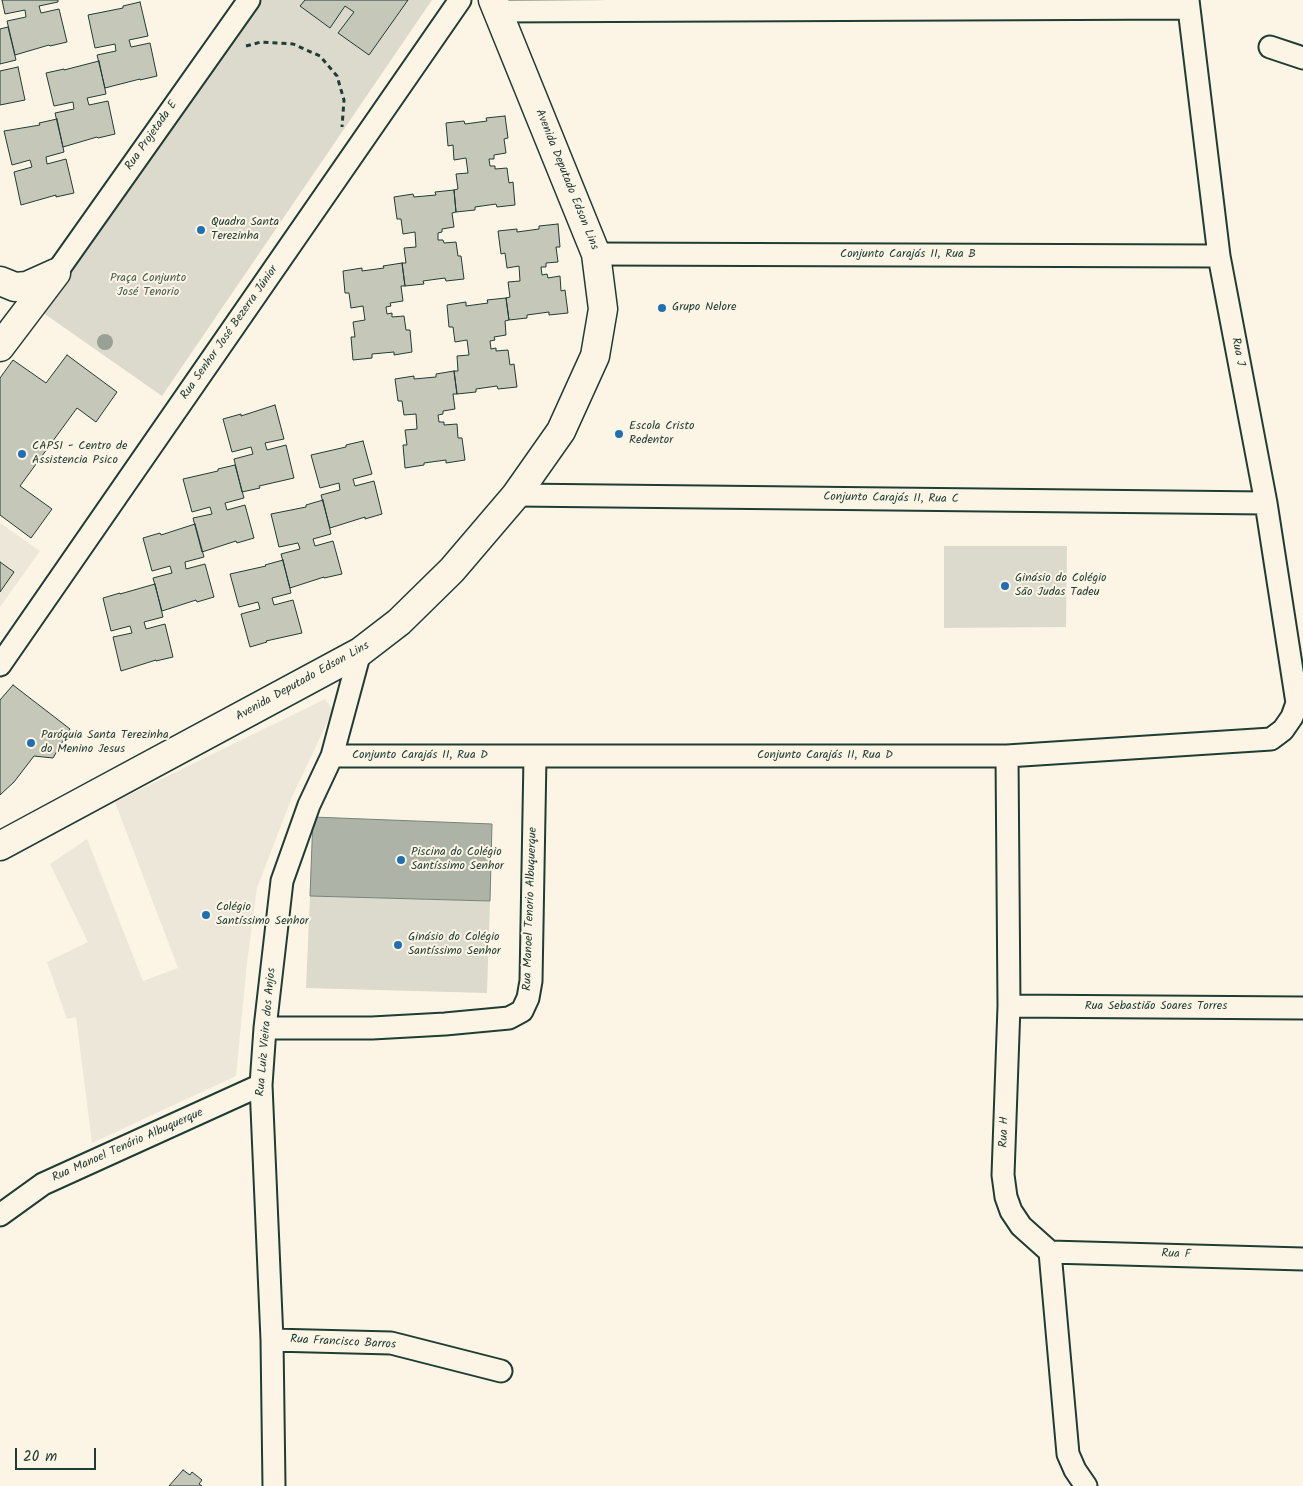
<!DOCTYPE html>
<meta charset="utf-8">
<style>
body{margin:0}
#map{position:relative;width:1303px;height:1486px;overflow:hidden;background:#fcf5e5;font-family:Kalam,sans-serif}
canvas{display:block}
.scale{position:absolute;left:15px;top:1448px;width:81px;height:22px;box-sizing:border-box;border:2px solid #1f3d34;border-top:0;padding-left:6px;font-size:15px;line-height:18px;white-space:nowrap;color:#1f3d34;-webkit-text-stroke:4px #fcf5e5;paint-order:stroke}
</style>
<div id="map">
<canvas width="1303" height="1486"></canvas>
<div class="scale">20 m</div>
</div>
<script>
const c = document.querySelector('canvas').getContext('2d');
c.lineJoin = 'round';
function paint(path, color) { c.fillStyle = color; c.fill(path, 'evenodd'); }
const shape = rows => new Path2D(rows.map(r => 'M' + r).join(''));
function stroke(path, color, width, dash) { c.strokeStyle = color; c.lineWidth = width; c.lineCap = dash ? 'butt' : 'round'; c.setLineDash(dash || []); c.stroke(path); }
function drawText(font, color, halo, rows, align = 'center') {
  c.font = font + ' Kalam,sans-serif'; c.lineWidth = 4; c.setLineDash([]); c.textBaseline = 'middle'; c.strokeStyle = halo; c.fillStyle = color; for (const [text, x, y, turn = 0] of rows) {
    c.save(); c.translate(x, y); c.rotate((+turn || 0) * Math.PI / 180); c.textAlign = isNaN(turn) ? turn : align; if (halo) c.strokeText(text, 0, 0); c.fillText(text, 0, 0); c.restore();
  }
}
const built = shape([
 [0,523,40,551,0,607],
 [325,699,333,710,292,797,257,888,247,963,236,1076,92,1143,76,1017,67,1019,47,962,88,942,50,864,87,839,143,981,178,968,115,802]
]);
const green = shape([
 [262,0,432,0,162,396,39,310],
 [944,546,1067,546,1066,627,944,628],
 [310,896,490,901,487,993,306,988]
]);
const water = shape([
 [313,817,492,824,490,901,310,896,313,817]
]);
const building = shape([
 [2,0,58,0,58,2,39,6,41,13,59,9,67,42,50,46,49,45,15,55,7,21,26,17,25,10,5,14,2,0],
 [305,0,408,0,369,55,338,33,354,12,345,6,330,28,300,6,305,0],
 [140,2,148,36,129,40,131,47,150,43,157,76,140,80,140,79,105,88,97,55,116,51,115,44,95,48,88,15,123,8,123,6,140,2],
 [8,27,16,60,0,64,0,29,8,27],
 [99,61,106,94,87,98,89,105,108,101,115,134,98,138,97,137,63,147,55,113,74,109,73,102,54,106,46,73,64,69,64,70,99,61],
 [18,67,25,100,0,105,0,71,18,67],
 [505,116,508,138,504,139,506,153,494,155,494,159,489,159,490,166,495,166,495,169,507,168,509,183,513,182,515,205,497,207,496,204,475,207,475,210,456,212,454,190,458,189,456,174,468,173,466,158,454,160,453,145,448,146,446,123,464,121,465,124,487,121,486,118,505,116],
 [57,119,64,152,46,157,47,164,66,159,74,193,56,197,56,195,21,205,14,172,32,167,30,160,12,165,4,131,40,125,39,123,57,119],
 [454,190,456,212,452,213,454,227,442,229,442,232,438,233,438,240,443,240,444,243,456,242,458,256,461,256,464,279,446,281,445,278,423,281,424,284,405,286,402,263,406,263,404,248,416,247,415,232,403,234,401,219,397,219,394,197,413,194,414,197,436,195,435,192,454,190],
 [558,224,560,247,556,247,558,262,546,263,546,267,541,267,542,275,547,274,548,278,560,276,561,291,565,290,568,313,549,315,549,312,527,315,527,318,509,320,506,298,510,297,508,282,520,281,519,266,507,268,505,253,501,254,498,231,517,229,517,232,539,229,539,226,558,224],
 [402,263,405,286,401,286,403,301,390,303,391,306,386,307,387,314,392,313,392,317,404,316,406,330,410,330,412,352,394,355,394,352,372,354,372,358,353,360,351,337,355,337,353,322,365,320,363,306,351,308,349,293,345,293,343,271,362,268,362,271,384,268,383,266,402,263],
 [506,298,509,320,505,321,506,335,494,337,495,340,490,341,491,349,496,348,496,351,508,350,510,365,514,364,517,387,498,389,497,386,476,389,476,392,457,394,454,371,458,371,457,356,469,355,467,340,455,342,453,327,449,327,447,305,466,302,466,306,488,303,487,300,506,298],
 [67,355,117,392,96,422,77,408,20,486,52,509,31,538,0,515,0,378,13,360,46,383,67,355],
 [454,371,457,394,453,394,455,409,443,411,443,414,438,415,439,422,444,422,444,425,457,424,458,438,462,438,465,460,446,463,446,460,424,463,424,465,405,468,403,445,407,445,405,430,417,429,416,414,404,415,402,401,398,401,395,379,414,376,414,379,436,377,436,374,454,371],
 [275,405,284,439,265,443,267,450,286,445,294,478,259,486,260,488,242,492,234,459,253,454,251,447,232,452,223,419,241,414,241,416,275,405],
 [363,441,372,474,353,479,355,486,374,481,382,514,365,519,365,517,330,528,321,495,340,490,339,483,320,488,311,455,346,447,346,445,363,441],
 [235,465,244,498,225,503,227,510,245,505,254,538,237,543,236,541,202,552,193,518,212,514,210,507,192,512,183,479,218,471,218,469,235,465],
 [323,500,331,534,313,539,315,546,333,541,342,574,324,578,324,577,290,588,281,554,300,549,298,543,279,547,271,514,306,507,306,505,323,500],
 [195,524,204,557,185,562,186,569,205,564,214,597,197,602,196,600,162,611,153,578,172,573,170,566,152,571,143,538,160,533,161,535,195,524],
 [283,560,291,593,272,598,274,605,293,600,302,633,266,641,267,642,250,647,241,614,260,609,258,602,239,607,230,574,266,566,265,565,283,560],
 [0,562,14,572,0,592,0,562],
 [155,584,163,617,144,622,146,629,165,624,173,657,156,661,156,660,121,671,113,637,132,633,130,626,111,631,103,598,120,593,120,594,155,584],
 [13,685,70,729,53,758,34,756,14,782,0,795,0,700,13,685],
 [183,1470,190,1475,192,1472,202,1480,199,1484,202,1486,169,1486,183,1470]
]);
const path = shape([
 [246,46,261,42,293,44,320,56,337,76,344,100,342,127]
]);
const street = shape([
 [497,11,1189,8],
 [1270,47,1303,58],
 [596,254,1219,256],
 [56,273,249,0],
 [516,495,1266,503],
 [0,665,460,0],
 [332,756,1007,756,1271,739,1283,730,1292,717,1297,703,1266,503,1219,256,1188,0],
 [1007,756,1009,1006,1003,1175,1006,1197,1011,1211,1021,1226,1050,1252,1068,1454,1075,1470,1086,1486],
 [1009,1006,1303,1008],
 [265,1028,372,1028,445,1024,509,1018,522,1011,528,998,531,981,535,757],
 [0,1215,43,1184,261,1085],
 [1050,1252,1303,1259],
 [272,1340,391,1343,501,1371],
 [274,1486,272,1340,261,1085,265,1028,282,881,309,805,332,756,360,652]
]);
const secondary = shape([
 [0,281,15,287,27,286,56,273],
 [0,347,56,273],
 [0,846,360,652,399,622,452,570,516,495,561,431,595,356,603,309,596,254,493,0]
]);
const trees = [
 [105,342]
];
const markers = [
 [201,230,5,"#1f6fb2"],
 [662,308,5,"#1f6fb2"],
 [619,434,5,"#1f6fb2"],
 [22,454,5,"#1f6fb2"],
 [1005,586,5,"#1f6fb2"],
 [31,743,5,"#1f6fb2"],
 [401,860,5,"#1f6fb2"],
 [206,915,5,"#1f6fb2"],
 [398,945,5,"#1f6fb2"]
];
const streetNames = [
 ["Rua Projetada E",152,136,-55],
 ["Avenida Deputado Edson Lins",566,180,68],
 ["Conjunto Carajás II, Rua B",908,255],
 ["Rua Senhor José Bezerra Júnior",230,333,-55],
 ["Rua J",1237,352,79],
 ["Conjunto Carajás II, Rua C",891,499,1],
 ["Avenida Deputado Edson Lins",303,682,-29],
 ["Conjunto Carajás II, Rua D",420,756],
 ["Conjunto Carajás II, Rua D",825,756],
 ["Rua Manoel Tenorio Albuquerque",531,909,-88],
 ["Rua Sebastião Soares Torres",1156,1007],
 ["Rua Luiz Vieira dos Anjos",267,1032,-85],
 ["Rua H",1005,1132,-88],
 ["Rua Manoel Tenório Albuquerque",128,1146,-24],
 ["Rua F",1176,1255,2],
 ["Rua Francisco Barros",343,1343,3]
];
const poiNames = [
 ["Quadra Santa",211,223],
 ["Terezinha",211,237],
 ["Grupo Nelore",672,308],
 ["Escola Cristo",629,427],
 ["Redentor",629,441],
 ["CAPSI - Centro de",32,447],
 ["Assistencia Psico",32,461],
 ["Ginásio do Colégio",1015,579],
 ["São Judas Tadeu",1015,593],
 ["Paróquia Santa Terezinha",41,736],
 ["do Menino Jesus",41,750],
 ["Piscina do Colégio",411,853],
 ["Santíssimo Senhor",411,867],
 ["Colégio",216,908],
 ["Santíssimo Senhor",216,922],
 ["Ginásio do Colégio",408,938],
 ["Santíssimo Senhor",408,952]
];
const parkNames = [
 ["Praça Conjunto",148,279],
 ["José Tenorio",148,293]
];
paint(built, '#ece7d8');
paint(green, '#dcdacc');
paint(water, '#aeb3a7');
stroke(water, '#758479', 1);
paint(building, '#c5c7b9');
stroke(building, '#1f3d34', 1);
stroke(street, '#1f3d34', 25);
stroke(secondary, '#1f3d34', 31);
stroke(path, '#1f3d34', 3, [5, 4]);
stroke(street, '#fcf5e5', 21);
stroke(secondary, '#fcf5e5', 28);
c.fillStyle = '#97a194';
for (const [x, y] of trees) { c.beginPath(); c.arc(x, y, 8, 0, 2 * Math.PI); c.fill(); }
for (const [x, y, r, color] of markers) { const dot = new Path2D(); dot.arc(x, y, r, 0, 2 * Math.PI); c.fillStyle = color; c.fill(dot); stroke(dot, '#fcf5e5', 2); }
drawText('12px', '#1f3d34', '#fcf5e5', streetNames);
drawText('12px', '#1f3d34', '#fcf5e5', poiNames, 'left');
drawText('12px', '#455c52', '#fcf5e5', parkNames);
</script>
